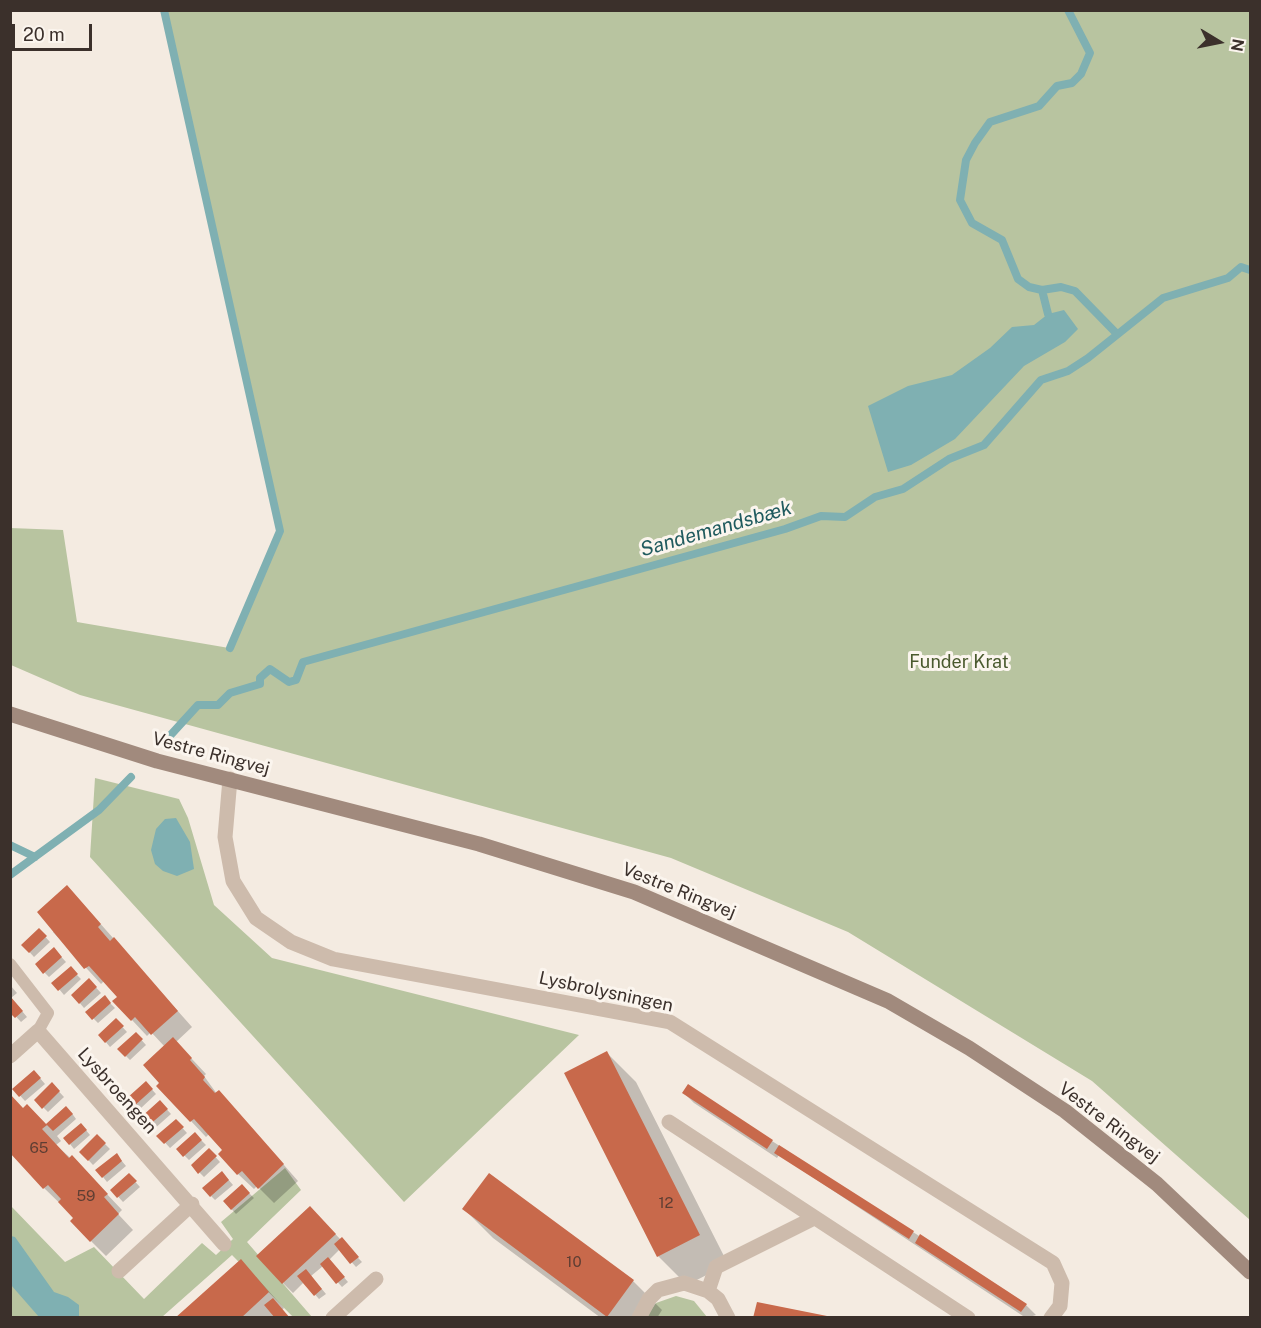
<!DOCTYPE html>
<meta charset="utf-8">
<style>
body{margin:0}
#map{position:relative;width:1261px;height:1328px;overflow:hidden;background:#f4ebe1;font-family:"Public Sans",sans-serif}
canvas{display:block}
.frame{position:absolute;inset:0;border:12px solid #3b302b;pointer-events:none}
.north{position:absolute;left:1189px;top:12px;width:60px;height:60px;-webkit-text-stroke:4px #fbf5ee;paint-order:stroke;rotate:100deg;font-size:16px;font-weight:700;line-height:24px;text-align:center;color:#3b302b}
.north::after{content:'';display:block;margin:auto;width:21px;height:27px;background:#3b302b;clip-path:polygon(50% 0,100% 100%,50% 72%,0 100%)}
.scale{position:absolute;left:12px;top:24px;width:80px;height:27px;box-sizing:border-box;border:3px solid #3b302b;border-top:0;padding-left:8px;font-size:18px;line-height:21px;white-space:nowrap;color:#3b302b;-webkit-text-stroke:4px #fbf5ee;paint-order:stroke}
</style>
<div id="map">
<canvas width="1261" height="1328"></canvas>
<div class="frame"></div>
<div class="north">N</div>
<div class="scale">20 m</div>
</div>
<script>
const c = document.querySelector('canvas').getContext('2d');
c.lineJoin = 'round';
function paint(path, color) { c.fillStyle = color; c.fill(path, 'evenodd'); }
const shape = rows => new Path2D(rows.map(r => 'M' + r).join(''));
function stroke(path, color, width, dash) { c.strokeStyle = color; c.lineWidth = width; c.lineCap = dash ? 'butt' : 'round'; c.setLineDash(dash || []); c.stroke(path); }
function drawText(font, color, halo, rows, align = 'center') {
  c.font = font + ' "Public Sans",sans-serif'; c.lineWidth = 6; c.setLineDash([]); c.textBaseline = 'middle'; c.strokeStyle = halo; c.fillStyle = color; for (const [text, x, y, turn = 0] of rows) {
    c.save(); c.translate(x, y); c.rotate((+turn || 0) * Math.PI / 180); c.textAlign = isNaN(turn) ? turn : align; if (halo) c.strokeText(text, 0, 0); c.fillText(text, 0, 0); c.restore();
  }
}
const green = shape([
 [164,11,1250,11,1250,1220,1092,1081,848,932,671,858,80,695,11,665,10,528,63,530,77,622,229,648,280,531],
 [95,778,179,799,188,818,214,905,272,958,579,1035,404,1202,90,857],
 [285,1168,301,1190,247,1242,312,1317,293,1317,232,1255,162,1317,11,1317,10,1205,65,1262,94,1247,144,1299,202,1243,216,1255,233,1239,221,1222],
 [676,1296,694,1301,707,1317,646,1318,656,1303]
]);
const water = shape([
 [1064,310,1078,329,1065,342,1024,366,955,439,911,465,888,472,868,406,908,386,952,375,990,348,1012,327,1034,325,1048,314],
 [176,818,190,842,194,869,177,876,163,871,155,864,151,850,156,829,165,819],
 [11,1236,15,1237,54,1292,68,1297,79,1305,79,1317,39,1317,11,1285]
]);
const shadow = shape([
 [82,903,192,1027,176,1042,206,1074,204,1076,217,1094,234,1108,298,1181,274,1203,257,1186,254,1189,238,1174,220,1154,224,1150,209,1134,206,1137,158,1086,161,1083,165,1047,151,1032,147,1036,132,1020,114,1001,119,997,104,981,101,984,53,932],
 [39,930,50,942,34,957,23,945],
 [54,949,66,962,49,977,37,965],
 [75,973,81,979,64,995,54,983],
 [89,980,101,993,84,1008,73,995],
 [10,985,17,993,11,998,27,1017,21,1022,10,1010],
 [109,1002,115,1008,98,1023,87,1012],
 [116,1020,127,1032,110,1047,100,1035],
 [136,1034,146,1045,130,1060,119,1049],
 [607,1053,636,1082,728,1264,687,1285,658,1256],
 [39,1077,45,1084,25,1101,14,1089],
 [146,1083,156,1094,140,1109,129,1098],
 [52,1084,64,1097,48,1112,36,1100],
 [684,1093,772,1141,1026,1305,1036,1315,1026,1318,779,1155,777,1158,694,1103],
 [160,1102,171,1114,153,1130,142,1118],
 [24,1109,46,1125,71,1112,76,1119,57,1136,61,1141,56,1145,87,1173,122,1210,118,1214,133,1230,106,1256,91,1241,75,1218,44,1188],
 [176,1121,187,1133,170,1148,159,1136],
 [85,1129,90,1135,74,1149,70,1144],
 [195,1134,206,1145,189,1160,178,1149],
 [97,1136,110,1149,93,1165,81,1152],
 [209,1150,220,1162,204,1177,193,1166],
 [121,1160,126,1166,107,1182,103,1177],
 [129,1175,140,1187,123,1202,112,1190],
 [227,1178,233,1185,215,1200,211,1196],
 [242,1186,254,1198,236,1214,225,1202],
 [464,1209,633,1281,662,1310,657,1318,601,1318,493,1238],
 [320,1218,362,1262,356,1267,340,1249,329,1260,348,1282,342,1287,323,1266,311,1276,326,1294,319,1299,304,1282,293,1293,283,1283],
 [256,1277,284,1308,273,1318,178,1318]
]);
const stream = shape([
 [164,10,280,531,230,648],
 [1068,10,1090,53,1081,74,1072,83,1057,86,1039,106,990,122,975,143,966,160,960,200,972,223,1002,240,1018,279,1029,287,1042,290,1061,287,1075,291,1117,334],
 [1042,290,1048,314],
 [167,739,198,705,218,705,230,693,260,684,260,678,270,669,289,682,296,680,303,662,785,529,821,516,845,517,875,497,903,489,949,459,984,445,1041,380,1068,371,1088,358,1163,298,1228,278,1241,267,1250,270],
 [10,845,35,857],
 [10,875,99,810,131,777]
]);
const building = shape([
 [67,885,101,924,98,927,110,941,114,937,178,1011,151,1035,135,1017,131,1021,112,1001,117,997,89,966,84,969,37,912],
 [39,928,47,936,29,953,21,945],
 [54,947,62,957,43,974,35,964],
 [71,966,78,974,58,991,51,983],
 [89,978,97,987,79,1004,71,995],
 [105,995,111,1003,92,1020,85,1012],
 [10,996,23,1011,15,1018,10,1013],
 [116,1018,124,1026,105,1043,98,1035],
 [136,1032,143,1039,125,1057,117,1049],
 [173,1037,192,1058,190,1060,205,1077,203,1080,215,1093,219,1090,284,1164,258,1189,242,1171,237,1175,218,1154,222,1150,194,1119,190,1122,156,1086,159,1083,143,1065],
 [607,1051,700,1235,657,1257,564,1073],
 [34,1070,41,1078,19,1097,12,1089],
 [146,1081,153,1089,134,1106,127,1098],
 [52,1082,60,1091,42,1109,34,1100],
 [688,1084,773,1140,767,1149,682,1093],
 [10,1094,23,1108,27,1104,47,1125,42,1129,69,1158,72,1155,108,1194,104,1197,119,1214,90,1242,70,1221,73,1218,58,1202,61,1199,48,1185,43,1189,10,1153],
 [160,1100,168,1109,148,1126,140,1118],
 [66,1106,73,1114,53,1131,46,1124],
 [176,1119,184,1127,164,1144,156,1136],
 [81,1123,87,1130,69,1145,63,1138],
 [195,1132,202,1140,183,1157,176,1149],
 [97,1134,106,1143,88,1161,79,1152],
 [779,1145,914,1231,909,1239,774,1153],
 [209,1148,217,1156,198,1174,191,1165],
 [117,1153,122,1161,102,1178,95,1170],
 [222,1171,229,1180,210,1197,202,1188],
 [129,1173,137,1181,117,1198,110,1190],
 [489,1173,634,1280,607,1317,462,1209],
 [242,1184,250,1193,231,1210,223,1201],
 [310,1206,336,1234,282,1284,256,1256],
 [920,1234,1027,1304,1021,1312,915,1243],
 [342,1237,359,1257,350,1264,334,1244],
 [328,1257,345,1277,336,1284,320,1264],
 [241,1259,269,1292,241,1318,175,1318],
 [306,1269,322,1289,314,1296,297,1276],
 [273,1298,290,1318,275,1318,264,1305],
 [757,1302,827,1316,827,1318,753,1318]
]);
const lane = shape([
 [10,964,48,1013,38,1031]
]);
const street = shape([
 [230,779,225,837,233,881,256,918,291,942,333,959,670,1022,1053,1263,1062,1283,1060,1306,1051,1318],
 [10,1056,38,1031,224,1244],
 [669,1122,968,1318],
 [119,1271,192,1204],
 [708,1291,716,1267,814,1218],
 [333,1318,376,1279],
 [639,1318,649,1299,658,1290,684,1283,708,1291,718,1299,728,1318]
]);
const secondary = shape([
 [10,714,157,761,479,844,634,892,888,1001,969,1048,1065,1111,1157,1184,1250,1272]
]);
const numberNames = [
 ["65",39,1148],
 ["59",86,1196],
 ["12",666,1203],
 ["10",574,1262]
];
const parkNames = [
 ["Funder Krat",959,662]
];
const streetNames = [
 ["Vestre Ringvej",211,754,15],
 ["Vestre Ringvej",679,891,22],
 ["Lysbrolysningen",606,992,12],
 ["Lysbroengen",117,1091,48],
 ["Vestre Ringvej",1109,1123,37]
];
const waterNames = [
 ["Sandemandsbæk",716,529,-16]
];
paint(green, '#b8c4a0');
paint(water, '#7fb0b2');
paint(shadow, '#0003');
stroke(stream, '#7fb0b2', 8);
paint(building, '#c8694b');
stroke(lane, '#cdbbac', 12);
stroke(street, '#cdbbac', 15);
stroke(secondary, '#a18a7d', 15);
drawText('15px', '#5e3e33', null, numberNames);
drawText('18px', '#4a5a2e', '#fbf5ee', parkNames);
drawText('18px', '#3b302b', '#fbf5ee', streetNames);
drawText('italic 20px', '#1f5a5e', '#fbf5ee', waterNames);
</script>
